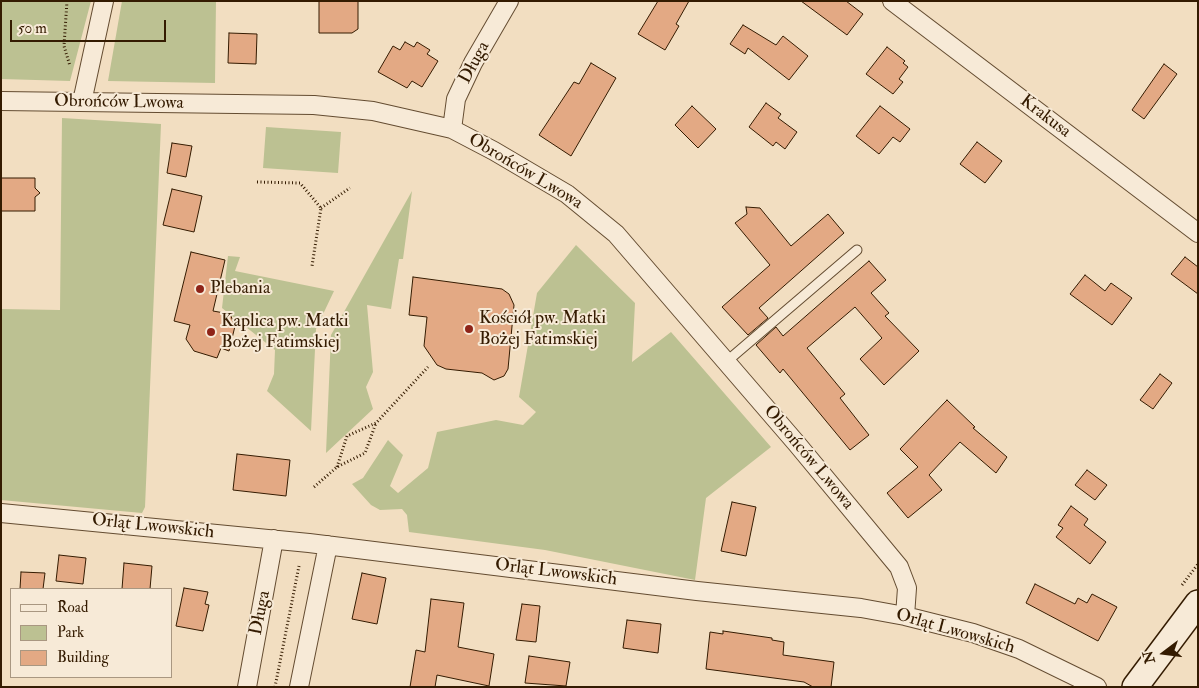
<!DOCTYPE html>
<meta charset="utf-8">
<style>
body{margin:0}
#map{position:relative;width:1199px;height:688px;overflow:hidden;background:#f2dec1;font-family:"IM FELL Double Pica",serif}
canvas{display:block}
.frame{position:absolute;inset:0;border:2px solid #341b01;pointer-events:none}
.legend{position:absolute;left:10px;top:588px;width:162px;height:90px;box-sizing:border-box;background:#f7ead7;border:1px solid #a99781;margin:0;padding:6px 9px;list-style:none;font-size:15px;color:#341b01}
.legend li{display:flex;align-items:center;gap:10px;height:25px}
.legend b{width:25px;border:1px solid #a99781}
.north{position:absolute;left:1139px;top:628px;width:50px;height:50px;-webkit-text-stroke:4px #f7ead7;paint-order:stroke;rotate:255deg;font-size:14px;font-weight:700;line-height:20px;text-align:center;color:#341b01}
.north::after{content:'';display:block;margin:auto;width:18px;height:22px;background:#341b01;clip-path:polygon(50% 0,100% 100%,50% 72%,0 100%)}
.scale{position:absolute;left:10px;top:20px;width:156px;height:22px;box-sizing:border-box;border:2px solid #341b01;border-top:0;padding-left:6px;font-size:15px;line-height:18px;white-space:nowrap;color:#341b01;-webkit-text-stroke:4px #f7ead7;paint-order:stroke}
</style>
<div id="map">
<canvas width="1199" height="688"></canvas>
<div class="frame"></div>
<ul class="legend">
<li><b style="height:6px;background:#f7ead7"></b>Road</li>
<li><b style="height:14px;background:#bcc192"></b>Park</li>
<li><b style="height:14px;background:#e3a984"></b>Building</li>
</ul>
<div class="north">N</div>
<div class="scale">50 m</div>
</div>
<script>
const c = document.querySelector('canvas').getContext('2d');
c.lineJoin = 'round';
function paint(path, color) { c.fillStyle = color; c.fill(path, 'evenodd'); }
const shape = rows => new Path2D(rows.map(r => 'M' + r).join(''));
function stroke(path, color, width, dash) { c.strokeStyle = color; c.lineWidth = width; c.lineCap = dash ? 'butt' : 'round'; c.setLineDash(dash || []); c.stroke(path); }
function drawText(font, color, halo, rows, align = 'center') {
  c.font = font + ' "IM FELL Double Pica",serif'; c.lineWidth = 4; c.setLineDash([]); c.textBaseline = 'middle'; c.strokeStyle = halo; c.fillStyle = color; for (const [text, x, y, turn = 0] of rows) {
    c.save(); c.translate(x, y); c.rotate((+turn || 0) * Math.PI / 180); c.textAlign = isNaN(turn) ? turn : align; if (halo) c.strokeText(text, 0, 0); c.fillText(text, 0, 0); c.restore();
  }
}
const green = shape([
 [1,1,91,1,70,81,1,79],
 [122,1,216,1,215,83,108,81],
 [62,118,161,124,145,507,142,513,1,500,1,309,60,310],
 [266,127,341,132,338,173,263,168],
 [412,191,403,259,399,259,391,309,367,305,373,372,366,387,373,409,326,453,331,335],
 [576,245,635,303,632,362,671,332,771,447,706,498,695,580,545,550,409,532,407,515,402,509,380,510,371,505,352,484,363,478,388,440,403,455,390,486,398,493,428,468,437,432,496,420,523,425,536,412,519,397,537,293],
 [228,256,240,257,235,271,334,291,316,329,311,431,267,391,274,374,275,350,222,308]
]);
const building = shape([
 [319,1,358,1,358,29,352,33,319,33,319,1],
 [658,1,689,1,676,24,679,26,665,50,638,34,658,1],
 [801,1,846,1,863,14,847,35,801,1],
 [743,25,776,45,783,36,808,56,789,80,748,48,745,54,730,44,743,25],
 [229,33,257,34,256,64,228,63,229,33],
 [405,42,414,47,417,42,430,50,427,54,438,61,422,87,412,81,407,88,378,72,393,46,400,50,405,42],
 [887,47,905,61,903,63,908,67,899,79,903,82,893,94,866,74,887,47],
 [591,63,616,78,571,156,539,135,574,82,579,84,591,63],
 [1164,64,1177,74,1144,119,1132,110,1164,64],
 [766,103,781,114,778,118,797,132,785,149,776,142,773,146,749,127,766,103],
 [692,106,716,129,698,148,675,125,692,106],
 [880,106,910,129,900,142,893,137,879,154,856,136,880,106],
 [977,142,1002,161,985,183,960,164,977,142],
 [172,143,192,146,186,177,167,173,172,143],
 [1,178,35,178,35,188,40,193,35,197,35,211,1,211,1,178],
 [172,189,202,196,194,232,163,225,172,189],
 [746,207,760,208,791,246,828,214,844,233,759,308,768,318,748,335,722,307,770,265,735,223,747,214,746,207],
 [191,252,225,260,213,311,230,314,235,326,229,351,221,348,217,358,194,351,186,339,190,325,174,321,191,252],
 [1185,257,1198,267,1198,294,1171,274,1185,257],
 [869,261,886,280,871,293,889,313,885,316,919,351,884,385,860,359,882,338,855,307,807,348,845,394,840,398,869,435,850,450,783,369,780,373,756,345,776,327,783,336,869,261],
 [1085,275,1105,291,1111,283,1132,298,1112,325,1070,294,1085,275],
 [413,277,502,289,509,294,514,305,508,369,504,376,494,380,482,373,446,369,437,365,424,346,427,317,409,315,413,277],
 [1160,374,1172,383,1153,409,1140,400,1160,374],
 [947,400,975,427,973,428,1007,457,996,473,960,442,929,475,942,490,908,518,887,493,918,467,900,449,947,400],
 [237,454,290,460,286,496,233,490,237,454],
 [1087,470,1107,485,1095,500,1075,485,1087,470],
 [732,502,756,507,746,556,721,551,732,502],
 [1071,506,1088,519,1084,525,1106,542,1090,564,1056,537,1063,528,1058,525,1071,506],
 [59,555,86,558,83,584,56,581,59,555],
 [124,563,152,566,150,589,122,589,124,563],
 [21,572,45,573,43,589,20,589,21,572],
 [362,573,386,578,377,624,352,619,362,573],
 [1035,584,1075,604,1078,598,1087,603,1092,594,1117,607,1098,641,1026,603,1035,584],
 [184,588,208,592,205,604,209,605,203,631,176,626,184,588],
 [431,599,464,603,458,647,494,654,489,686,437,675,435,687,410,687,416,650,425,652,431,599],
 [522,604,540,606,536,642,516,640,522,604],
 [627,620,661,624,658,653,623,648,627,620],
 [723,631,772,638,772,640,784,642,783,655,834,662,831,687,813,687,804,682,706,669,710,632,723,634,723,631],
 [529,656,570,662,566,686,525,683,529,656]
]);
const path = shape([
 [67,1,64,46,70,66],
 [257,182,300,183,321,208,312,266],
 [321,208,350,188],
 [337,467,347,436,376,423,428,367],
 [314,487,337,467,365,453,376,423],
 [1182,585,1198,564],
 [275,687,299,566]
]);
const service = shape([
 [726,362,857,250]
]);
const minor = shape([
 [892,1,1198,233],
 [1,101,314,105,373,111,452,129,494,151,567,194,616,234,797,444,899,567,907,588,905,616],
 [82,102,104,1],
 [452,129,456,99,473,63,509,1],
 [1,513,309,543,697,591,861,608,905,616,973,633,1019,649,1097,687],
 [247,687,274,539],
 [299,687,328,545]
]);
const secondary = shape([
 [1135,687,1198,603]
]);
const markers = [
 [200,289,5,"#8f2418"],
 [469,329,5,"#8f2418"],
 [211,332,5,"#8f2418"]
];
const streetNames = [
 ["Długa",475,63,-62],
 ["Obrońców Lwowa",119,103,1],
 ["Krakusa",1045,117,37],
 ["Obrońców Lwowa",525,172,31],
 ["Obrońców Lwowa",808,458,50],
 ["Orląt Lwowskich",153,527,6],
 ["Orląt Lwowskich",556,573,7],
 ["Długa",261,613,-79],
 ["Orląt Lwowskich",955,632,16]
];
const poiNames = [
 ["Plebania",210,289],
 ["Kościół pw. Matki",479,319],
 ["Bożej Fatimskiej",479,340],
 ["Kaplica pw. Matki",221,322],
 ["Bożej Fatimskiej",221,343]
];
paint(green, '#bcc192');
paint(building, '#e3a984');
stroke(building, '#341b01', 1);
stroke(service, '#644c31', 11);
stroke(minor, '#644c31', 20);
stroke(secondary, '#341b01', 28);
stroke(path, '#341b01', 3, [1, 2.5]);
stroke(service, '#f7ead7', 9);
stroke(minor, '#f7ead7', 18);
stroke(secondary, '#f7ead7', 25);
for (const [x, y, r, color] of markers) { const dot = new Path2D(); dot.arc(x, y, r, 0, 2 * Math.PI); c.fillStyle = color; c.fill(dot); stroke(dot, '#f7ead7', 2); }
drawText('18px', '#341b01', '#f7ead7', streetNames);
drawText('18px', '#341b01', '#f7ead7', poiNames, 'left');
</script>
